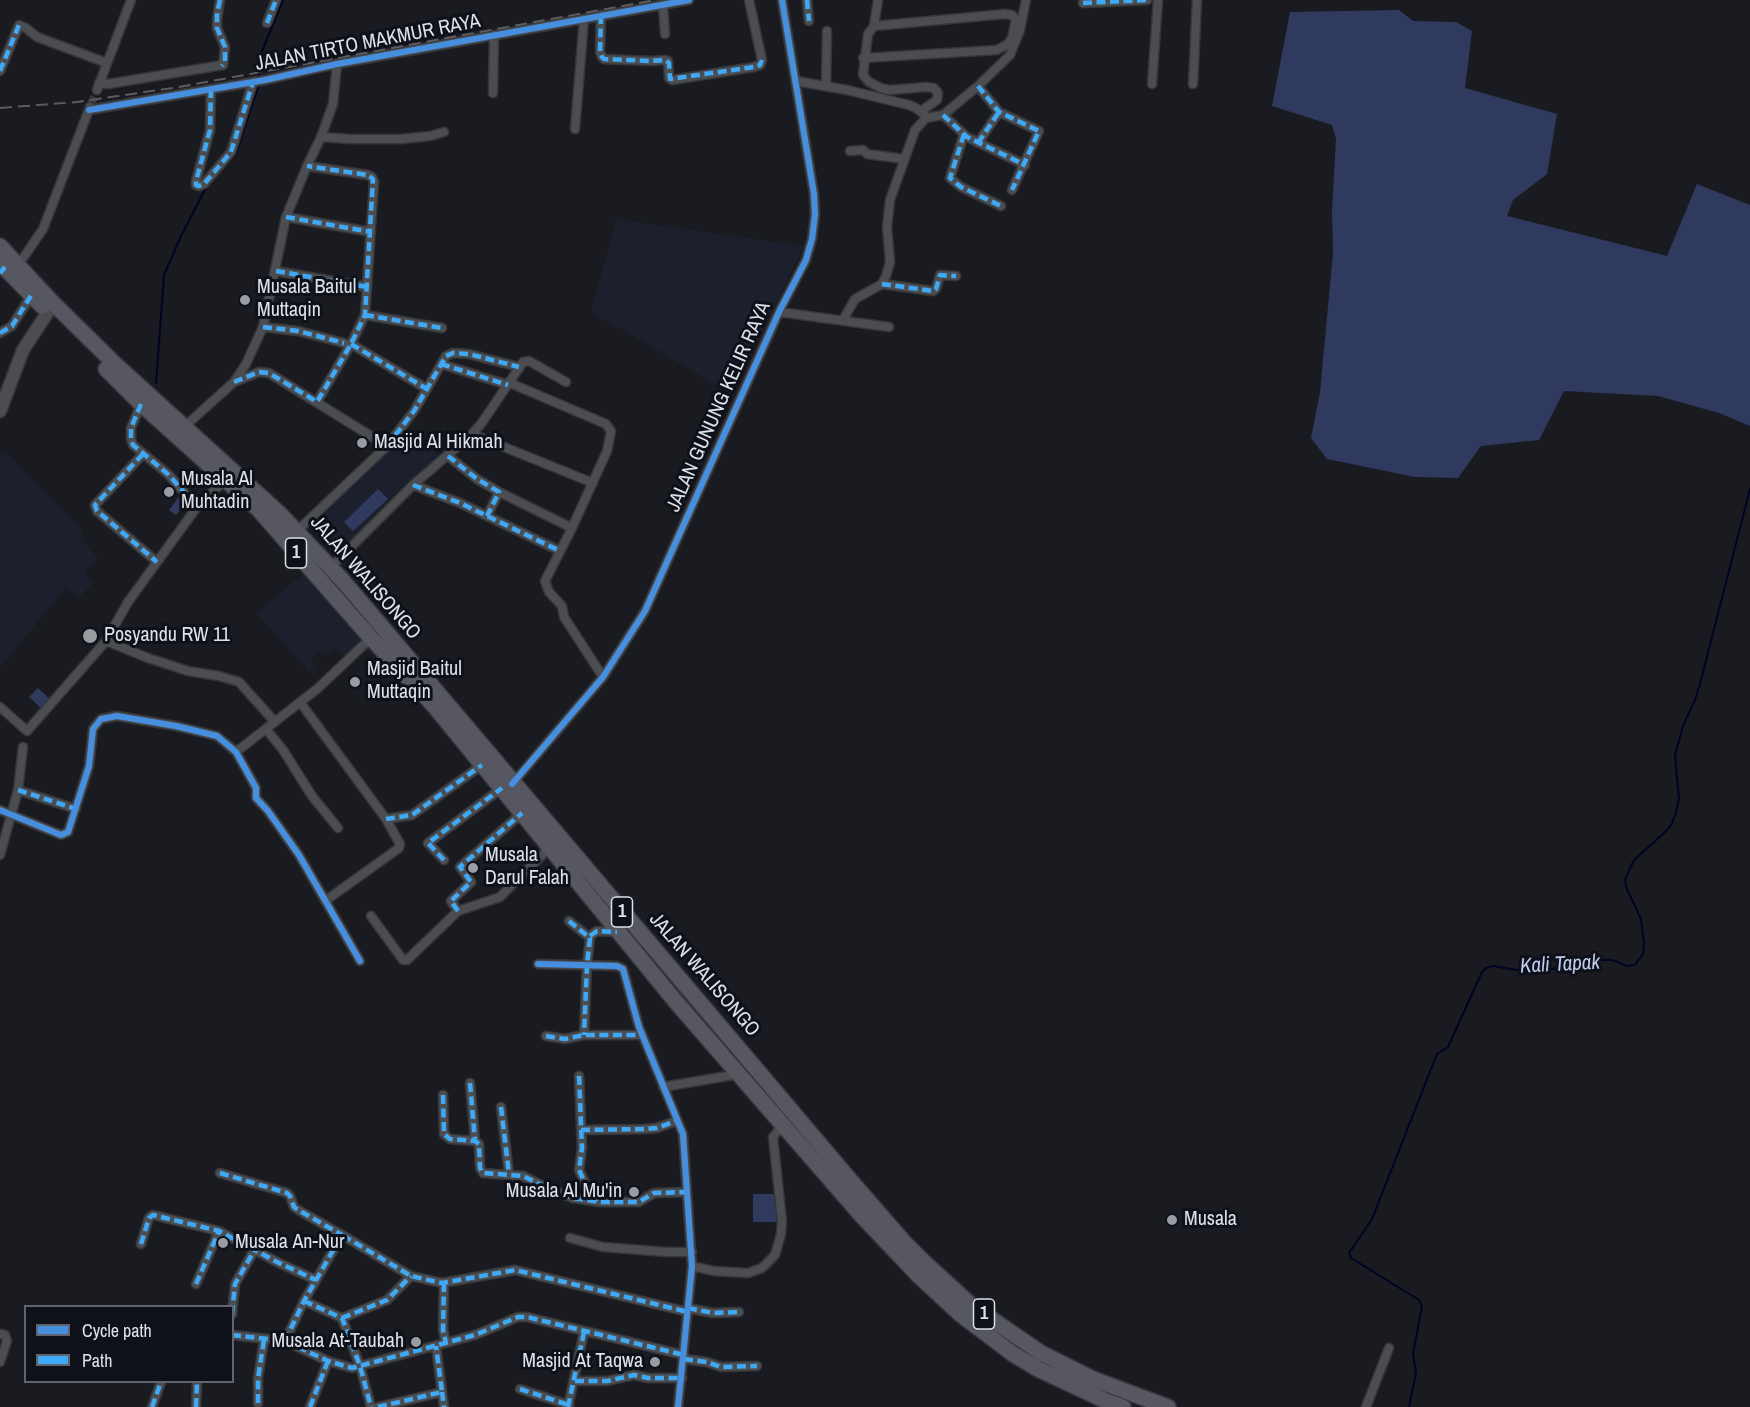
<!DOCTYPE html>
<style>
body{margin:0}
#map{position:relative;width:1750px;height:1407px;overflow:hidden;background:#1a1b20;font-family:"Archivo Narrow",sans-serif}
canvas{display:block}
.legend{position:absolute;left:24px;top:1305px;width:210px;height:78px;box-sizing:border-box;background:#0e111a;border:2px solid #61646c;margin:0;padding:8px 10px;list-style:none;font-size:18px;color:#dee1e7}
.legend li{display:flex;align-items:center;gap:12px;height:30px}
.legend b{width:30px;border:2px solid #61646c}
</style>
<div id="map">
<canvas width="1750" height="1407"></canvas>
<ul class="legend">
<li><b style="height:8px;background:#468fdf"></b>Cycle path</li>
<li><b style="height:8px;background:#3fa9f5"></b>Path</li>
</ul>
</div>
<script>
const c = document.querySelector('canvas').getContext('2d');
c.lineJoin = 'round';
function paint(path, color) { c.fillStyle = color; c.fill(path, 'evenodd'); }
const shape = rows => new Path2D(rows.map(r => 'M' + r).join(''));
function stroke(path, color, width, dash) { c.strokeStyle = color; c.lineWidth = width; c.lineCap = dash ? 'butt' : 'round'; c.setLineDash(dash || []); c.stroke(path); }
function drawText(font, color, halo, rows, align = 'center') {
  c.font = font + ' "Archivo Narrow",sans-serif'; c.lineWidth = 6; c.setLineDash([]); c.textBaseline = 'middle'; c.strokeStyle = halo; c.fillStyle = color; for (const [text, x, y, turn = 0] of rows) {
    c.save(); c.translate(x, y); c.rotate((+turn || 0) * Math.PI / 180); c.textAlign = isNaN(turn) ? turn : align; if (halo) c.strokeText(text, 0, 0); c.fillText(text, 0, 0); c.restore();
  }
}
const built = shape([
 [616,219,804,246,731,394,629,333,591,313],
 [398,434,416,448,422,442,439,456,428,468,400,488,339,552,311,522],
 [0,453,13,457,19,467,80,527,82,535,80,539,98,558,84,572,94,582,78,598,66,587,0,668],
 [306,571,365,640,344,658,336,648,325,657,320,652,310,661,315,667,309,672,257,613]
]);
const green = shape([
 [1399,10,1413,21,1456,22,1472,31,1465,88,1557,114,1547,174,1513,200,1507,216,1667,256,1697,184,1750,205,1750,426,1719,413,1658,396,1564,391,1539,440,1481,446,1458,478,1415,477,1327,459,1311,438,1320,392,1333,253,1332,210,1336,139,1332,125,1272,106,1290,12],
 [378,489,388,499,353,531,344,522],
 [182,493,189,499,176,515,169,510],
 [38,688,51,700,42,709,29,697],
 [753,1194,776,1194,777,1222,753,1222]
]);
const stream = shape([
 [259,78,258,61,283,0],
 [221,170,236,154,259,84],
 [156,383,164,275,181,236,207,186],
 [1409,1407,1416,1373,1413,1354,1422,1306,1419,1300,1351,1258,1349,1253,1372,1219,1437,1054,1448,1047,1482,972,1486,968,1493,966,1517,970,1552,969,1599,960,1612,960,1627,966,1635,965,1643,954,1644,943,1641,919,1626,887,1625,879,1634,860,1665,832,1672,824,1676,812,1679,799,1675,755,1683,726,1695,700,1701,680,1750,489]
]);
const streetTunnel = shape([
 [91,104,97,90]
]);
const street = shape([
 [807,0,809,21],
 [878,0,874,26,868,34,863,75,869,82,881,88,889,90,926,87,934,88,938,93,937,100,921,111],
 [1083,3,1147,0],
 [663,5,665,34],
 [601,15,600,52,602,57,604,59,651,61,665,60,668,61,669,78,672,80,754,67,760,65,762,60,749,0],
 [267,23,276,0],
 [863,58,997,50,1008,44,1012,38,1016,19,1012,15,1005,14,874,26],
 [0,71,19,25,26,28,37,37,107,63],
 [796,81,847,90,909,105,916,108,925,115],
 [99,83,108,84,223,65,225,47,217,28,217,20,220,0],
 [1152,84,1158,0],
 [1193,84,1197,0],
 [826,86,827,31],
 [978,86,999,112,1039,131,1012,190],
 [211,89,210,130,196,181,196,185,199,186,204,184,231,152,253,82],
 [97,90,131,0],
 [493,93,494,35],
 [89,110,265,80,337,64,689,0],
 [943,115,967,137,1025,165],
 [575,129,584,19],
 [964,134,950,178,961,187,1001,206],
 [321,137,351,139,401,139,430,136,444,132],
 [978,143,999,112],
 [850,151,863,150,867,154,904,159],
 [307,166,368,175,372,177,374,182,365,315,351,344,317,402],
 [286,217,371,232],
 [19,264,43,229,90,107],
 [276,271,367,287],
 [882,284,933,291,936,289,940,275,956,276],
 [779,312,889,327],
 [365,315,442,328],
 [843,320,855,299,882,284,886,276,890,262,887,227,890,200,915,130,926,118,943,115,978,86,1010,55,1020,30,1026,0],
 [263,327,298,331,344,343],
 [0,333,12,326,32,294],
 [351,344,427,389],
 [441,364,508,385],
 [234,382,259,372,269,373,387,446],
 [510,383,606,424,611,431,607,451,572,528,545,581,549,592,562,606,564,617,603,677],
 [141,404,131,428,131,439,133,445,169,475,197,507],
 [184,427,234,382,246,364,263,327,286,217,307,166,321,137,333,104,337,64],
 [472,434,593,483],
 [143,454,95,505,97,511,157,562],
 [448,456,477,479,499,492,572,528],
 [413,485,460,503,560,551],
 [487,516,499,492],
 [297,531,387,446,414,411,446,356,453,353,469,354,519,367],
 [330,568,413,485,472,434,481,424,523,362,529,361,566,382],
 [106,641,148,658,188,671,219,676,239,682,275,722],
 [300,702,386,819,400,844,399,848,325,901],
 [0,707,27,731,106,641,128,602,197,507,225,480],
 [266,729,283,750,312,796,338,828],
 [236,752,317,689,371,638],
 [513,783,603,677,645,611,779,312,806,260,812,239,815,215,814,194,782,0],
 [18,790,76,809],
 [0,810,61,835,68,832,89,766,93,729,101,719,117,716,176,726,217,736,236,752,256,788,256,798,268,811,299,855,360,961],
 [386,819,412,815,482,765],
 [0,855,18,790,23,747],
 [444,860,428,843,502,788],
 [458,911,451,901,471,882,460,867,522,813],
 [371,916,403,960,407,960,458,911,500,897,549,848],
 [569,921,590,938,587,965,584,1035],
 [590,936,597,931,617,932],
 [538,964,617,966,623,969,639,1027,683,1134,692,1266,678,1407],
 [546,1036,565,1039,584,1035,642,1035],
 [579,1076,582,1148,579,1170,585,1183,600,1202],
 [470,1083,475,1141,479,1144,480,1168,483,1173,523,1176,549,1189,573,1198,600,1202,639,1202,654,1193,686,1192],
 [663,1087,739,1074],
 [443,1095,444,1134,450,1139,475,1141],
 [501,1107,509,1174],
 [581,1130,644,1129,657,1128,676,1121],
 [220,1173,287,1193,290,1196,294,1207,300,1211,342,1235],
 [570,1238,603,1247,667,1252,692,1252],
 [141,1244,149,1218,153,1215,219,1231,277,1262,316,1280],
 [692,1266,714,1271,748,1273,762,1268,775,1255,781,1234,782,1221,773,1137,783,1125],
 [444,1283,443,1330,446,1343],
 [196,1284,219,1231],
 [304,1301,342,1318,360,1366,371,1407],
 [688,1308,713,1313,739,1312],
 [232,1314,235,1284,255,1249],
 [342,1318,387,1300,411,1276],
 [0,1334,5,1335,7,1341,0,1362],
 [232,1335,285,1341,328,1361,352,1368,475,1335,518,1317,527,1317,684,1355],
 [285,1341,304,1301,342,1235,411,1276,442,1283,515,1270,688,1312],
 [684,1359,707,1362,721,1367,757,1366],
 [575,1381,607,1381,634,1375,648,1378,682,1378],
 [520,1389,569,1405],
 [442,1392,444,1407],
 [258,1403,258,1378,264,1340],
 [152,1407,161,1382],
 [196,1407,197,1382],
 [310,1407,328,1361],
 [378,1407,442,1392,436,1346],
 [568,1407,584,1332],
 [1366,1407,1389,1348]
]);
const secondary = shape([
 [0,411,23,350,48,312]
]);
const highway = shape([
 [0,246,53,303,115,364,279,513,344,582,851,1181,903,1241,925,1263,971,1305,1041,1353,1093,1379,1168,1407],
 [0,263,42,306],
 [106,369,141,404,259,510,371,638,435,707,676,1002,862,1216,920,1277,960,1314,1013,1354,1038,1369,1106,1401,1123,1407]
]);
const rail = shape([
 [0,108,77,102,179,87,655,0]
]);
const quiet = shape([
 [220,0,217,13,217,28,225,47,225,62,222,66],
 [807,0,809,21],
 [1083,3,1147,0],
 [601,15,600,52,602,57,604,59,651,61,665,60,669,63,670,79,754,67,760,65,762,60],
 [267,23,276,0],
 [0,71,19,25],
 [978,86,999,112,1039,131,1012,190],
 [211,89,210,130,196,181,196,185,199,186,204,184,231,152,253,82],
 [943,115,967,137,1025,165],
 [964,134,950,178,961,187,1001,206],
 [978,143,999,112],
 [286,217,371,232],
 [276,271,367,287],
 [0,273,5,267],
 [882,284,933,291,936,289,940,275,956,276],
 [365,315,442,328],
 [263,327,298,331,344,343],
 [0,333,12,326,32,294],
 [351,344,427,389],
 [441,364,508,385],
 [234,382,259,372,269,373,317,402,351,344,365,315,373,179,368,175,307,166],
 [141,404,131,428,131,439,133,445,169,475,197,507],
 [387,446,414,411,446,356,453,353,469,354,519,367],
 [143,454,95,505,97,511,157,562],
 [448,456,477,479,499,492,487,516],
 [413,485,460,503,560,551],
 [18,790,76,809],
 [386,819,412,815,482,765],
 [444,860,428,843,502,788],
 [458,911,451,901,471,882,460,867,522,813],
 [569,921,590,938,587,965,584,1035],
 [590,936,597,931,617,932],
 [546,1036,565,1039,584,1035,642,1035,641,1031],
 [579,1076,582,1148,579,1170,585,1183,600,1202],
 [470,1083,475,1141,479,1144,480,1168,483,1173,523,1176,549,1189,573,1198,600,1202,639,1202,654,1193,686,1192],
 [443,1095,444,1134,450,1139,475,1141],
 [501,1107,509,1174],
 [581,1130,644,1129,657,1128,676,1121],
 [220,1173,287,1193,290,1196,294,1207,300,1211,342,1235],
 [141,1244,149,1218,153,1215,219,1231,277,1262,316,1280],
 [444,1283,443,1330,446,1343],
 [196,1284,219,1231],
 [304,1301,342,1318,360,1366,371,1407],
 [688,1308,713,1313,739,1312],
 [232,1314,235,1284,255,1249],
 [342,1318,387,1300,411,1276],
 [232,1335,285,1341,328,1361,352,1368,475,1335,518,1317,527,1317,684,1355],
 [285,1341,304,1301,342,1235,411,1276,442,1283,515,1270,688,1312],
 [684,1359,707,1362,721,1367,757,1366],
 [575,1381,607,1381,634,1375,648,1378,682,1378],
 [520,1389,569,1405],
 [442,1392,444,1407],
 [258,1403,258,1378,264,1340],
 [152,1407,161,1382],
 [196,1407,197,1382],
 [310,1407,328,1361],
 [378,1407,442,1392,436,1346],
 [568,1407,584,1332]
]);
const cycleway = shape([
 [89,110,265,80,337,64,689,0],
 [512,784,603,677,645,611,779,312,806,260,812,239,815,215,814,194,782,0],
 [0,810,61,835,68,832,89,766,93,729,101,719,117,716,176,726,217,736,236,752,256,788,256,798,268,811,299,855,360,961],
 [538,964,617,966,623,969,639,1027,683,1134,692,1266,678,1407]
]);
const markers = [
 [245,300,6,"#999ca1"],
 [362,443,6,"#999ca1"],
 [169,492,6,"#999ca1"],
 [90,636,8,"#999ca1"],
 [355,682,6,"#999ca1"],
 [473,868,6,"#999ca1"],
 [634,1192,6,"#999ca1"],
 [1172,1220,6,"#999ca1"],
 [223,1243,6,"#999ca1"],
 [416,1342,6,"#999ca1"],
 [655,1362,6,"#999ca1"]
];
const shields = [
 [296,553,21],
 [622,912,21],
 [984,1314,21]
];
const shieldNames = [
 ["1",296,553],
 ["1",622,912],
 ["1",984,1314]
];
const streetNames = [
 ["JALAN TIRTO MAKMUR RAYA",368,43,-11],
 ["JALAN GUNUNG KELIR RAYA",719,407,-66],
 ["JALAN WALISONGO",365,578,49],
 ["JALAN WALISONGO",704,975,49]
];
const poiNames = [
 ["Musala Baitul",257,288],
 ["Muttaqin",257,311],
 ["Masjid Al Hikmah",374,443],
 ["Musala Al",181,480],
 ["Muhtadin",181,503],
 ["Posyandu RW 11",104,636],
 ["Masjid Baitul",367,670],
 ["Muttaqin",367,693],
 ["Musala",485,856],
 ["Darul Falah",485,879],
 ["Musala Al Mu'in",622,1192,"right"],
 ["Musala",1184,1220],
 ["Musala An-Nur",235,1243],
 ["Musala At-Taubah",404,1342,"right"],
 ["Masjid At Taqwa",643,1362,"right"]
];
const waterNames = [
 ["Kali Tapak",1560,965,-3]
];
paint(built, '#1c202d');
paint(green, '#2f3a5e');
stroke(stream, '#030224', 2);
stroke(streetTunnel, '#37393e', 8, [8, 4]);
stroke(street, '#353639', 11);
stroke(secondary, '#353639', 15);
stroke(highway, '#353639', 18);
stroke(street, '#4c4d50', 8);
stroke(secondary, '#4c4d50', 12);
stroke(highway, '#565761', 15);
stroke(rail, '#5b5c60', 2, [12, 6]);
stroke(quiet, '#3fa9f5', 4.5, [9, 4.5]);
stroke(cycleway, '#468fdf', 6);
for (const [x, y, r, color] of markers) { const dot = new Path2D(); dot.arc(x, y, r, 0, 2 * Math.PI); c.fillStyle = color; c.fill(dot); stroke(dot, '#0e111a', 2); }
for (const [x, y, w] of shields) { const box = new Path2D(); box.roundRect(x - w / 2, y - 15, w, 30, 4.5); c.fillStyle = '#0e111a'; c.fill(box); stroke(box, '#dee1e7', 1.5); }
drawText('bold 18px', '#dee1e7', null, shieldNames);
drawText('20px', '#dee1e7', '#0e111a', streetNames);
drawText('20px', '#dee1e7', '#0e111a', poiNames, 'left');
drawText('italic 21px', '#becbef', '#0e111a', waterNames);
</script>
